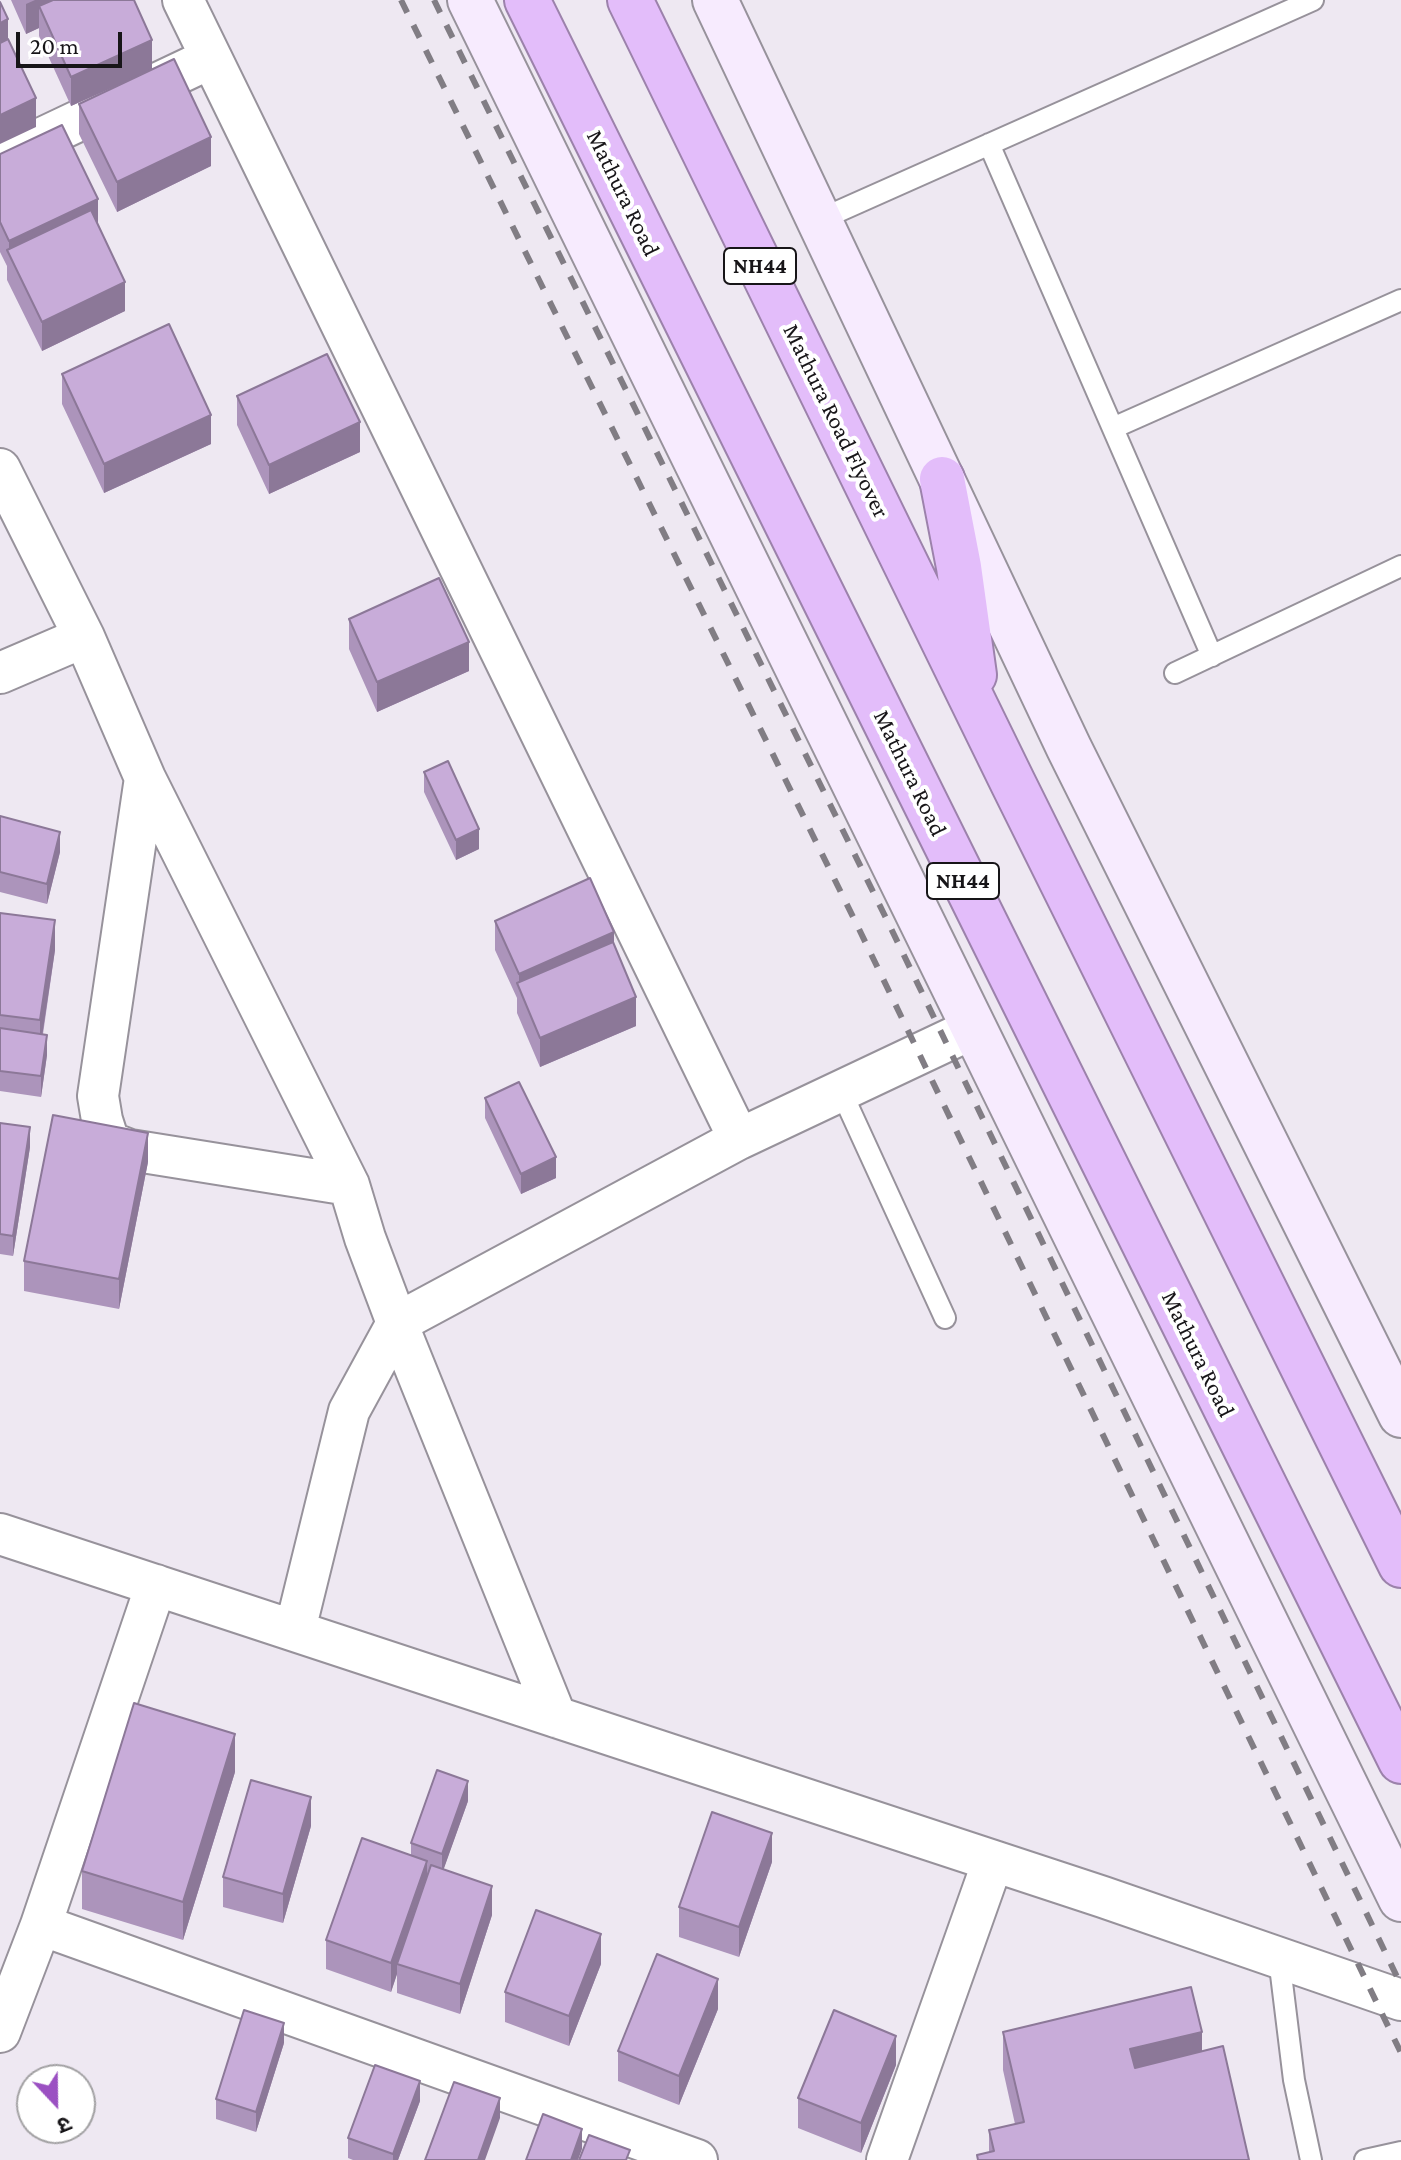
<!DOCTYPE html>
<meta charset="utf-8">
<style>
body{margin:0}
#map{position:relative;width:1401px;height:2160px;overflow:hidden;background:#eee8f2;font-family:"Crimson Pro","Noto Sans Devanagari",serif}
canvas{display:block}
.north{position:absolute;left:16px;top:2064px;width:80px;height:80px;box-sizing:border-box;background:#fff;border:2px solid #a2a1a3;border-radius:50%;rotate:158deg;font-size:22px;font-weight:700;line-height:32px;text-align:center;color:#171518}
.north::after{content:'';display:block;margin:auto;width:28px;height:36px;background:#9b50c2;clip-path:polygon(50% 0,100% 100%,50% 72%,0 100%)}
.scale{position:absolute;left:16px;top:32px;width:106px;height:36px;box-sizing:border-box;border:4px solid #171518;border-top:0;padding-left:10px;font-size:24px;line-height:28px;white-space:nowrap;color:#171518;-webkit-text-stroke:6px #fff;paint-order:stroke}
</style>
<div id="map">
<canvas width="1401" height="2160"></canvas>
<div class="north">उ</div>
<div class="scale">20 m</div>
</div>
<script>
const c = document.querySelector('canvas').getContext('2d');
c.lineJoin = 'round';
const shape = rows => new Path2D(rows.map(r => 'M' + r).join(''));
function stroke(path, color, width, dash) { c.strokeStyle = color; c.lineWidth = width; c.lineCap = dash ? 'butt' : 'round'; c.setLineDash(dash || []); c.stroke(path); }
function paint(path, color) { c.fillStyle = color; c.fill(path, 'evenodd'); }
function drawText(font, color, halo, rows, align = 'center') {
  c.font = font + ' "Crimson Pro",serif'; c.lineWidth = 8; c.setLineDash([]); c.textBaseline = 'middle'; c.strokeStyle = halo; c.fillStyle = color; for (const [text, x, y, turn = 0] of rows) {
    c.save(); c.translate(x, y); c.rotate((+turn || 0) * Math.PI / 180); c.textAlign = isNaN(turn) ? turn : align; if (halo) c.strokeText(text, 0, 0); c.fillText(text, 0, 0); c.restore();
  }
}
const lane = shape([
 [989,144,1212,656],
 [819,220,1313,0],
 [1113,428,1401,300],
 [1175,673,1401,566],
 [841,1091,945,1318],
 [1279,1958,1294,2080,1311,2160],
 [1365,2160,1401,2152]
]);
const street = shape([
 [183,0,739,1139],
 [0,158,211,58],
 [0,469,84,637,145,778,349,1185,365,1238,397,1323,556,1717],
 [0,673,84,637],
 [145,778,98,1096,102,1120,109,1142,130,1150,349,1185],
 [0,1534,1103,1897,1401,2000],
 [295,1630,349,1411,397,1323,739,1139,974,1028],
 [41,1925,697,2160],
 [0,2032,41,1925,156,1585],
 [887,2160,993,1861]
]);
const secondary = shape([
 [470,0,1401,1899],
 [715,0,1069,748,1401,1415]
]);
const highway = shape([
 [527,0,1401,1761],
 [630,0,1013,783,1401,1565],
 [942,479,959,567,974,675]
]);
const rail = shape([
 [401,0,859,929,1401,2053],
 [434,0,885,916,1401,1985]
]);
const wall = shape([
 [11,0,134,0,152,69,211,166,117,212,79,134,79,104,140,75,71,106,39,36,39,28,26,34],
 [0,154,98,225,125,311,42,351,7,280,7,266,0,252],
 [62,374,211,444,104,493,62,404],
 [237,396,360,452,269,494,237,425],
 [349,619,469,671,377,712,349,649],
 [424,772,479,849,456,860,424,792],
 [0,816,60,852,47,904,0,892],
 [0,913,55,950,43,1034,47,1055,41,1097,0,1091],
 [495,921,614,945,636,1026,540,1067,517,1013,517,998,495,950],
 [485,1098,556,1178,521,1194,485,1118],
 [0,1123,30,1147,13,1256,0,1254],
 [148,1162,119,1309,24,1291,24,1261],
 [235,1772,183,1940,82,1909,82,1871],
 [468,1801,443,1870,492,1915,460,2014,397,1993,397,1974,391,1992,326,1969,326,1940,411,1856,411,1843],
 [311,1826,283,1923,223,1907,223,1877],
 [772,1862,739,1957,679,1937,679,1907],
 [601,1964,569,2046,505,2022,505,1992],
 [718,2009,679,2105,618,2081,618,2051],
 [1003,2032,1202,2051,1249,2160,977,2160,977,2155,989,2152,989,2130,1015,2124,1003,2070],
 [284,2043,256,2132,216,2119,216,2099],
 [896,2065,861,2153,798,2128,798,2098],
 [420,2101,398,2160,353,2160,348,2158,348,2138]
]);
const shadedWall = shape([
 [35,0,100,0,39,6,39,28,26,34,26,4],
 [8,19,8,49,0,53,0,23],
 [152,40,152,70,71,106,71,77],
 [36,98,36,127,0,144,0,115],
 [211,137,211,166,117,212,117,182],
 [98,199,98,229,9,254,9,241],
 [125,282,125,311,42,351,42,322],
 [211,415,211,444,104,493,104,464],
 [360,422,360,452,269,494,269,465],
 [469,642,469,671,377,712,377,682],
 [479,829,479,849,456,860,456,840],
 [60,832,60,852,47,904,47,884],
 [55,920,55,950,40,1050,40,1020],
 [614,932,614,961,519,989,519,974],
 [636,997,636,1026,540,1067,540,1038],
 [47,1035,47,1055,41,1097,41,1076],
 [30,1127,30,1147,13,1256,13,1236],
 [148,1133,148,1162,119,1309,119,1279],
 [556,1157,556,1178,521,1194,521,1174],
 [235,1734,235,1772,183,1940,183,1902],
 [468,1781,468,1801,442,1874,442,1854],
 [311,1797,311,1826,283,1923,283,1894],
 [772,1833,772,1862,739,1957,739,1927],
 [427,1861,427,1891,397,1964,397,1974,391,1992,391,1963],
 [492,1886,492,1915,460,2014,460,1984],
 [601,1934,601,1964,569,2046,569,2016],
 [718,1979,718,2009,679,2105,679,2076],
 [284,2023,284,2043,256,2132,256,2112],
 [1202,2032,1202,2071,1130,2088,1130,2049],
 [896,2036,896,2065,861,2153,861,2123],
 [420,2081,420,2101,398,2160,393,2160,393,2154],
 [500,2098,500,2118,485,2160,478,2160],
 [582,2129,582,2149,578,2160,571,2160]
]);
const building = shape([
 [53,0,134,0,152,40,71,77,39,6,53,0],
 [0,2,8,19,0,23,0,2],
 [8,39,36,98,0,115,0,43,8,39],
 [174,59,211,137,117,182,79,104,174,59],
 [62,125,98,199,9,241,0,222,0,154,62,125],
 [91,210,125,282,42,322,7,250,91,210],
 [169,324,211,415,104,464,62,374,169,324],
 [327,354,360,422,269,465,237,396,327,354],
 [439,578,469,642,377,682,349,619,439,578],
 [448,761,479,829,456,840,424,772,448,761],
 [0,816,60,832,47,884,0,872,0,816],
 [590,878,614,932,519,974,495,921,590,878],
 [0,913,55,920,40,1020,0,1015,0,913],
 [613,942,636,997,540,1038,517,983,613,942],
 [0,1028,47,1035,41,1076,0,1071,0,1028],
 [519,1082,556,1157,521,1174,485,1098,519,1082],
 [53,1115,148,1133,119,1279,24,1261,53,1115],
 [0,1123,30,1127,13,1236,0,1234,0,1123],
 [134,1703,235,1734,183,1902,82,1871,134,1703],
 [437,1770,468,1781,442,1854,411,1843,437,1770],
 [251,1780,311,1797,283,1894,223,1877,251,1780],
 [712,1812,772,1833,739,1927,679,1907,712,1812],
 [362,1838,427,1861,391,1963,326,1940,362,1838],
 [431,1865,492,1886,460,1984,397,1964,431,1865],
 [536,1910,601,1934,569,2016,505,1992,536,1910],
 [657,1954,718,1979,679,2076,618,2051,657,1954],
 [1191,1987,1202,2032,1130,2049,1135,2068,1223,2046,1249,2160,978,2160,977,2155,994,2151,989,2130,1024,2122,1003,2032,1191,1987],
 [244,2010,284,2023,256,2112,216,2099,244,2010],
 [834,2010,896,2036,861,2123,798,2098,834,2010],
 [375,2065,420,2081,393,2154,348,2138,375,2065],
 [454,2082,500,2098,478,2160,425,2160,454,2082],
 [543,2114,582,2129,571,2160,526,2160,543,2114],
 [589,2135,630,2150,626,2160,579,2160,589,2135]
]);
const shields = [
 [760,266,72],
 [963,881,72]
];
const shieldNames = [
 ["NH44",760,266],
 ["NH44",963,881]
];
const streetNames = [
 ["Mathura Road",623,193,64],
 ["Mathura Road Flyover",836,421,64],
 ["Mathura Road",910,773,64],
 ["Mathura Road",1198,1354,64]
];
stroke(lane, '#97929b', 24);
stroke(street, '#97929b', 44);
stroke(secondary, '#97929b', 48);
stroke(highway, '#9c82ab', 48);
stroke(lane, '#fff', 20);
stroke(street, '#fff', 40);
stroke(secondary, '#f7ebfe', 44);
stroke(highway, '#e3bdfa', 44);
stroke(rail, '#817d84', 6, [14, 14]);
paint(wall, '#ac94bb');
paint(shadedWall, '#8c7898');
paint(building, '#c8acd9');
stroke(building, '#8c7898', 2);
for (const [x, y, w] of shields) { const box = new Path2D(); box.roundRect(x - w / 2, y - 18, w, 36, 6); c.fillStyle = '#fff'; c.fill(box); stroke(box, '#171518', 2); }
drawText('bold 22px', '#171518', null, shieldNames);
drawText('24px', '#171518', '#fff', streetNames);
</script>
